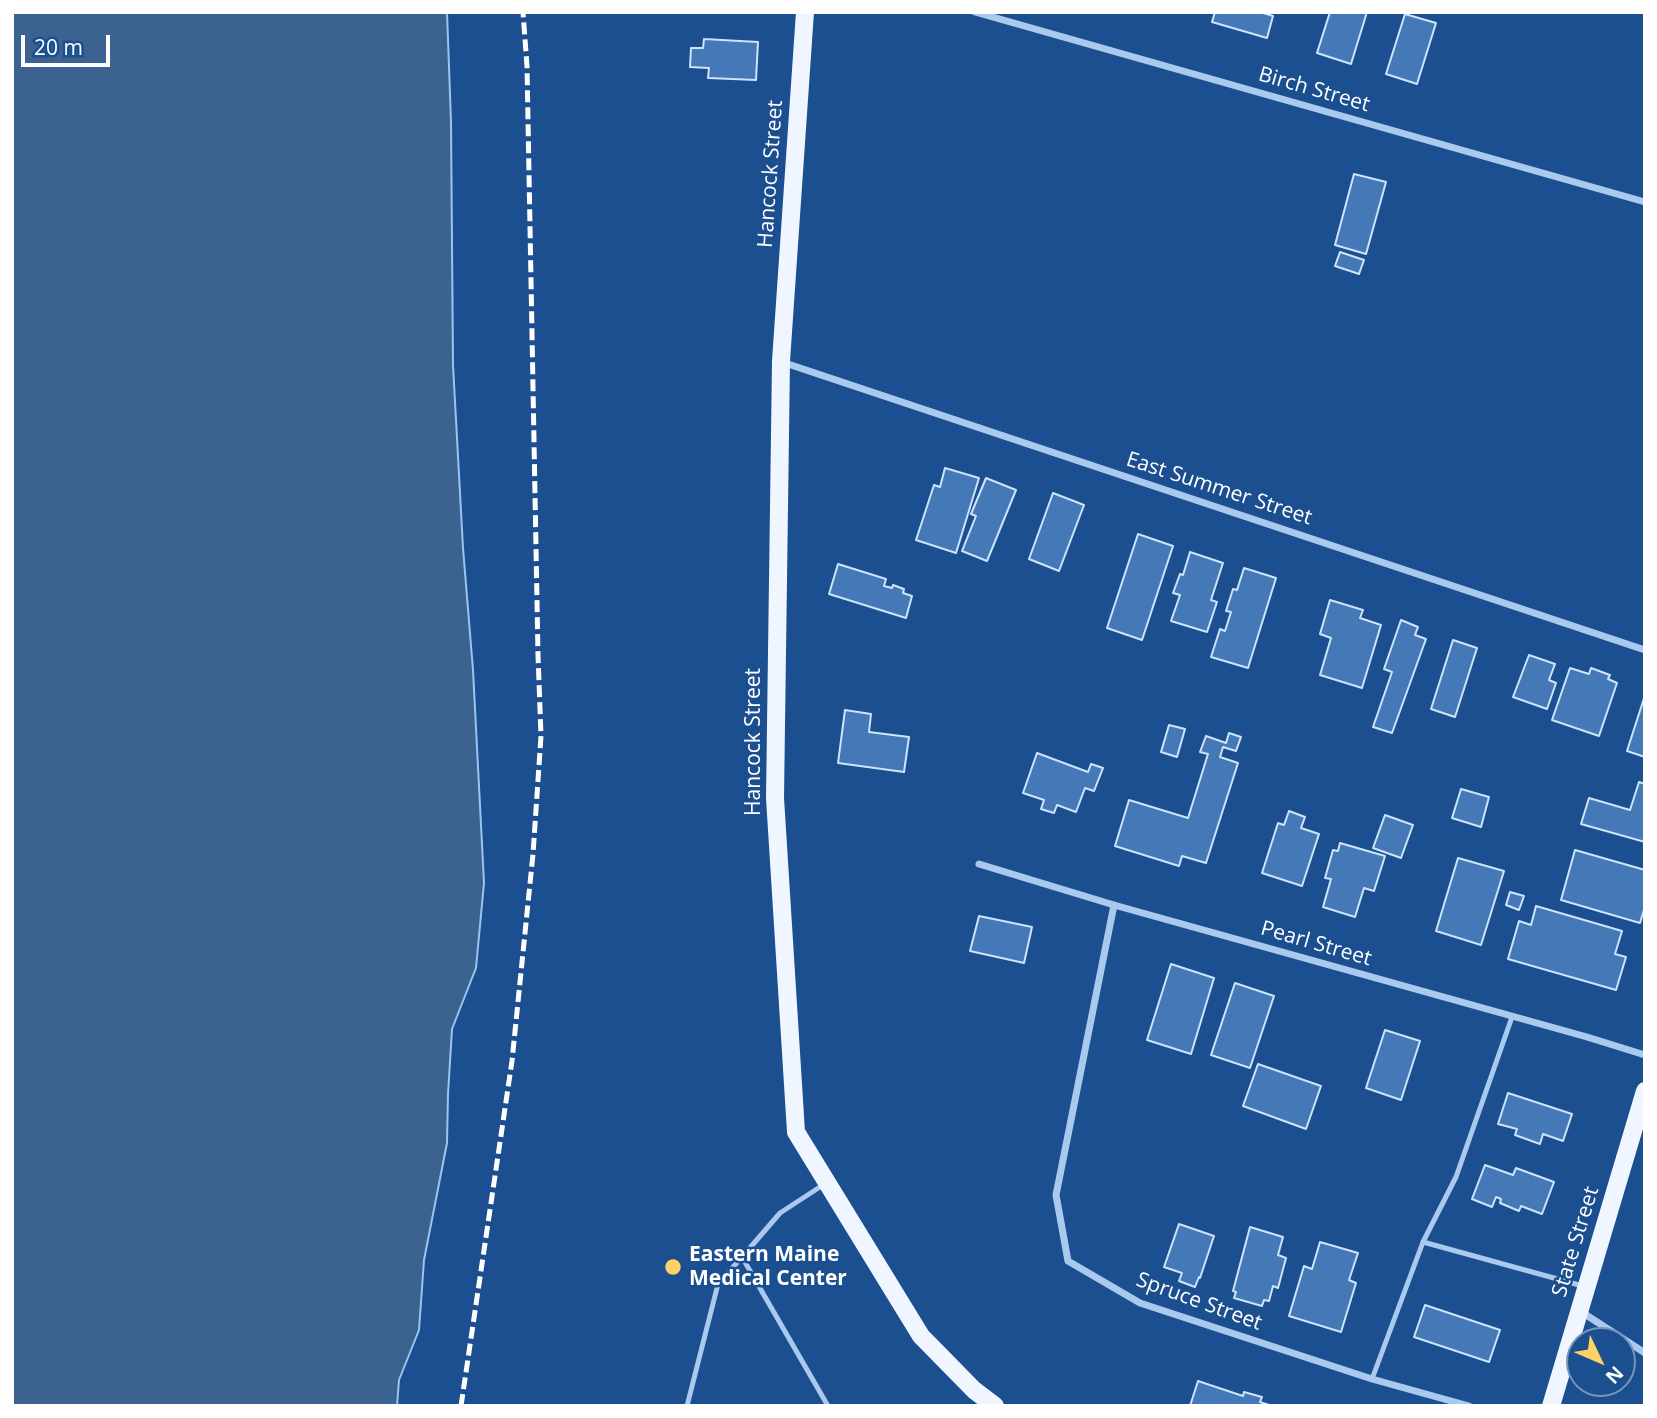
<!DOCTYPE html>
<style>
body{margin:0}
#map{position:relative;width:1657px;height:1418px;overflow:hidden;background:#1b4f8f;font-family:"Open Sans",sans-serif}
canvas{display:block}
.frame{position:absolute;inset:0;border:14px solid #fff;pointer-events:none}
.north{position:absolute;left:1566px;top:1327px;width:70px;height:70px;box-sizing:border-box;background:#1b4f8f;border:2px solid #7695bc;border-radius:50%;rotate:134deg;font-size:19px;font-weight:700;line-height:28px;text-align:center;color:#fff}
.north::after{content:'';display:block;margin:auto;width:24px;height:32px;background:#ffd166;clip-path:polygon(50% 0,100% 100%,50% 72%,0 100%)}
.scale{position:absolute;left:21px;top:35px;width:89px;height:32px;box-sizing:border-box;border:4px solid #fff;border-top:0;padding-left:9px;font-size:21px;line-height:24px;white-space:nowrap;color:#fff;-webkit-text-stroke:5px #1b4f8f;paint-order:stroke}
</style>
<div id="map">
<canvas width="1657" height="1418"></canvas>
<div class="frame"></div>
<div class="north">N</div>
<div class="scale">20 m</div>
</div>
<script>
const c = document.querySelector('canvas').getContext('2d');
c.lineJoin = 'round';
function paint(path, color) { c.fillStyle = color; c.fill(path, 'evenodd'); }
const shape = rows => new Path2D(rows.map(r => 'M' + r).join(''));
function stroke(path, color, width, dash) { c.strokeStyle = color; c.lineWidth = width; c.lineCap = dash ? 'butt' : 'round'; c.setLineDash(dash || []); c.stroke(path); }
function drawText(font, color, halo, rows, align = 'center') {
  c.font = font + ' "Open Sans",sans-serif'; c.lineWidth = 5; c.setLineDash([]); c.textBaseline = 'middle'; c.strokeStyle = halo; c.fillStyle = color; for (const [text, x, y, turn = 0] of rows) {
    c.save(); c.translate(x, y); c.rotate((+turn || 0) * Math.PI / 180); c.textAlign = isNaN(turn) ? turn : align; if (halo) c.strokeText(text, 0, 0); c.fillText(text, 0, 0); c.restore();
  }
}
const water = shape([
 [12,12,447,12,451,122,453,365,463,548,473,670,484,883,476,968,452,1029,448,1094,447,1143,424,1260,419,1330,399,1380,397,1406,12,1406,12,12]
]);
const building = shape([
 [1215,12,1260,12,1273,16,1267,38,1212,22,1215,12],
 [1330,12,1367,12,1351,64,1317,53,1330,12],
 [1405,14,1436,23,1417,84,1386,74,1405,14],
 [704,39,758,42,756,80,708,78,709,68,690,67,691,48,703,48,704,39],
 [1354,174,1386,182,1366,254,1335,245,1354,174],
 [1340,252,1364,260,1359,274,1335,266,1340,252],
 [945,468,979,478,956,553,916,540,934,485,940,487,945,468],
 [986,478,1016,490,987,561,962,551,976,516,971,514,986,478],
 [1053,493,1084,505,1059,571,1029,559,1053,493],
 [1138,534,1173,546,1142,640,1107,628,1138,534],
 [1190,552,1223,563,1211,600,1217,602,1207,632,1171,621,1180,595,1173,593,1180,574,1183,575,1190,552],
 [838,564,886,579,884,586,892,588,893,585,904,589,903,593,912,596,906,618,829,594,838,564],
 [1244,568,1276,578,1248,668,1211,657,1220,629,1225,631,1231,612,1226,611,1233,589,1237,590,1244,568],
 [1330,600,1363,610,1360,618,1381,625,1362,688,1320,675,1331,638,1320,634,1330,600],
 [1401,620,1418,627,1415,635,1426,639,1392,733,1373,727,1392,672,1384,669,1401,620],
 [1453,640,1477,648,1455,717,1431,709,1453,640],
 [1529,655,1555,664,1549,680,1556,683,1547,709,1513,697,1529,655],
 [1570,668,1589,674,1591,668,1610,675,1608,679,1617,683,1599,736,1552,720,1570,668],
 [1645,695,1645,757,1627,751,1645,695],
 [845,710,871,714,869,732,909,737,904,772,838,763,845,710],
 [1169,725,1185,729,1177,757,1161,752,1169,725],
 [1229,733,1241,737,1236,751,1223,747,1220,757,1238,763,1206,863,1182,856,1179,866,1115,846,1129,800,1188,818,1208,754,1200,752,1206,736,1226,743,1229,733],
 [1037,753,1088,772,1091,764,1103,768,1094,791,1085,788,1076,812,1057,805,1054,813,1041,809,1044,800,1023,793,1037,753],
 [1639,782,1645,784,1645,842,1581,824,1589,798,1630,810,1639,782],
 [1461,789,1489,797,1481,827,1452,818,1461,789],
 [1289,811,1305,817,1301,828,1319,834,1302,886,1262,873,1278,823,1284,825,1289,811],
 [1385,815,1413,825,1401,858,1373,848,1385,815],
 [1340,843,1385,856,1374,891,1364,888,1355,917,1323,907,1331,879,1325,878,1333,850,1338,851,1340,843],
 [1575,850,1645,870,1645,906,1640,923,1561,900,1575,850],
 [1458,858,1504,871,1481,945,1436,931,1458,858],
 [1510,892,1524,896,1519,910,1506,905,1510,892],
 [1536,906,1622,931,1615,954,1626,957,1616,990,1508,959,1519,921,1531,925,1536,906],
 [979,916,1032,927,1024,963,970,951,979,916],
 [1171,964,1214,978,1191,1054,1147,1040,1171,964],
 [1235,983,1274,996,1250,1068,1211,1055,1235,983],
 [1385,1030,1420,1041,1401,1100,1366,1088,1385,1030],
 [1258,1064,1321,1086,1306,1129,1243,1106,1258,1064],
 [1508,1093,1572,1114,1563,1141,1543,1134,1540,1144,1515,1135,1517,1129,1498,1124,1508,1093],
 [1485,1165,1513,1175,1516,1168,1554,1182,1542,1214,1521,1206,1519,1211,1500,1203,1501,1199,1496,1197,1492,1207,1472,1199,1485,1165],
 [1179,1224,1214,1236,1200,1278,1199,1277,1195,1287,1179,1281,1182,1273,1164,1267,1179,1224],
 [1250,1227,1283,1237,1278,1255,1286,1258,1278,1288,1273,1286,1269,1301,1264,1300,1262,1306,1234,1298,1236,1292,1233,1291,1250,1227],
 [1320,1242,1358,1253,1349,1280,1356,1283,1341,1332,1289,1316,1304,1266,1312,1269,1320,1242],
 [1425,1305,1500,1330,1489,1362,1414,1337,1425,1305],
 [1198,1381,1243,1396,1244,1392,1262,1397,1260,1402,1272,1406,1190,1406,1198,1381]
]);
const lane = shape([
 [1512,1017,1456,1177,1423,1242,1583,1286],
 [742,1257,780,1213,826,1183],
 [1372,1379,1423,1242],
 [687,1406,718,1284,742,1257,828,1406]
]);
const street = shape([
 [975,12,1645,202],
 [782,362,1645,650],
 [979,864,1114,905,1587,1037,1645,1055],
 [1114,905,1056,1195,1068,1261,1140,1303,1372,1379,1469,1406],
 [1580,1311,1645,1353]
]);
const primary = shape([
 [805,12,781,361,775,798,796,1132,921,1336,974,1390,995,1406],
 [1551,1406,1645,1091]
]);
const rail = shape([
 [461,1406,512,1061,533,854,541,736,538,655,527,66,523,12]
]);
const markers = [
 [673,1267,9,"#ffd166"]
];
const streetNames = [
 ["Birch Street",1314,90,16],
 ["Hancock Street",771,174,-86],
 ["East Summer Street",1219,489,18],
 ["Hancock Street",754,742,-90],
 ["Pearl Street",1316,944,16],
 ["State Street",1576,1242,-73],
 ["Spruce Street",1199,1302,20]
];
const poiNames = [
 ["Eastern Maine",689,1255],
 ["Medical Center",689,1279]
];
paint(water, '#3c6290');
stroke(water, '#9cc4f0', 2);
paint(building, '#4478b7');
stroke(building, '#cfe3fa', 2);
stroke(lane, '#a9c9ee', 5);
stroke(street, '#a9c9ee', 7);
stroke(primary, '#f0f6ff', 18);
stroke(rail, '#fff', 5, [12, 5]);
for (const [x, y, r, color] of markers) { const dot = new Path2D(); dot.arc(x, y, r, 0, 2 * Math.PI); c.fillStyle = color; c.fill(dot); stroke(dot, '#1b4f8f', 2.5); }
drawText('21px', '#fff', '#1b4f8f', streetNames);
drawText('bold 21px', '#fff', '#1b4f8f', poiNames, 'left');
</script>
